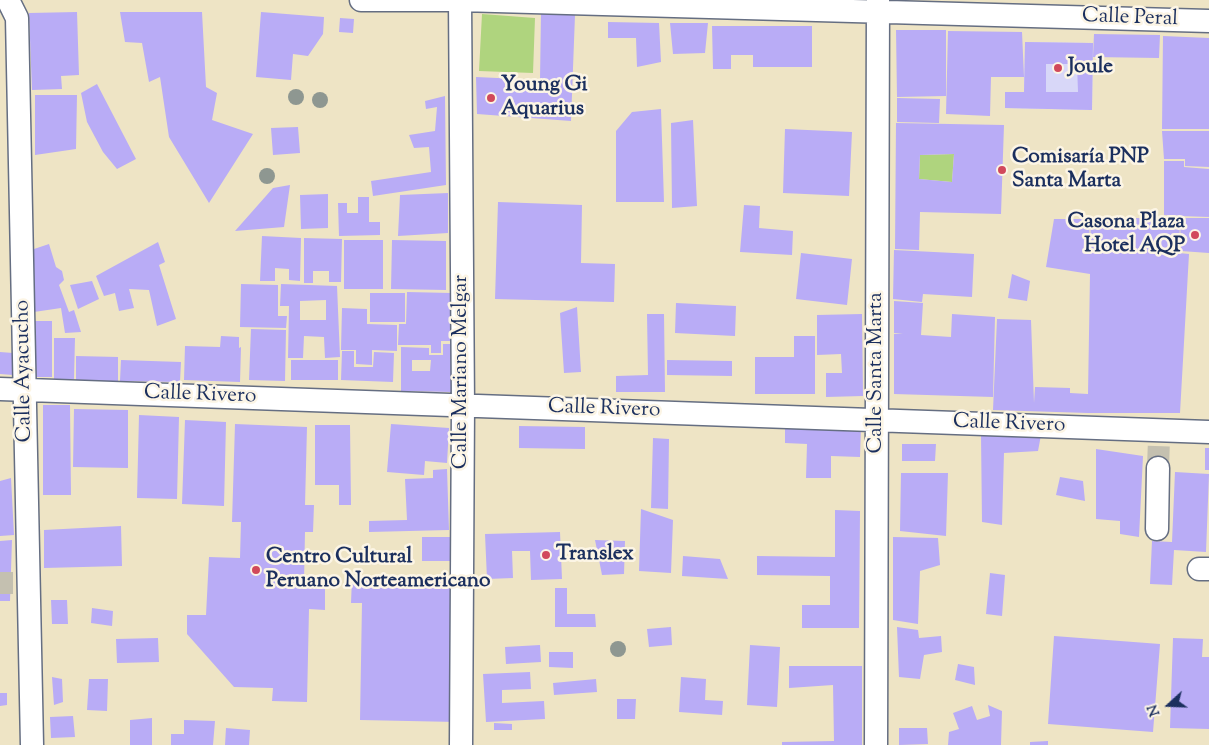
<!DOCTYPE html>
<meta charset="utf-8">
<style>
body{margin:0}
#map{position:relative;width:1209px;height:745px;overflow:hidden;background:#eee4c5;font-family:"Sorts Mill Goudy",serif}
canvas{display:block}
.north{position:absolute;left:1144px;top:680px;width:50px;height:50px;-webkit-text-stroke:4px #fcf5e5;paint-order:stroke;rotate:250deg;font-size:14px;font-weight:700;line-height:20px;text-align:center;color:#1b2f5e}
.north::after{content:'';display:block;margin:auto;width:18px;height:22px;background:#1b2f5e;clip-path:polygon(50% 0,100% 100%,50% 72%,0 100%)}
</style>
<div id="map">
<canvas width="1209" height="745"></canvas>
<div class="north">N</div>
</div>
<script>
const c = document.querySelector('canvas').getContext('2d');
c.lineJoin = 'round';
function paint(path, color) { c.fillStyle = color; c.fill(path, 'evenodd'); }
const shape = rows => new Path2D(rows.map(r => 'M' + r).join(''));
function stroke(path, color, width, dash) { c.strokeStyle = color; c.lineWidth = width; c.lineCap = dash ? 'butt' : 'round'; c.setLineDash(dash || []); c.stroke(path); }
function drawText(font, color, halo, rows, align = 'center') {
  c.font = font + ' "Sorts Mill Goudy",serif'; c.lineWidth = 5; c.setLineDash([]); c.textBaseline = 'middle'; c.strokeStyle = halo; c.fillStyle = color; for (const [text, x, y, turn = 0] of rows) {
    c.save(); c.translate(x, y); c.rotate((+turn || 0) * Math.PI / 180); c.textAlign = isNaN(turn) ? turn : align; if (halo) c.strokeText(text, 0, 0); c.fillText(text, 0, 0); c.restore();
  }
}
const built = shape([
 [1025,42,1093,43,1092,110,1005,108,1005,92,1024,92]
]);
const green = shape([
 [482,14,535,18,533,73,479,71],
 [954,154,952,182,919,179,920,155]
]);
const building = shape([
 [77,12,79,75,61,76,62,89,32,90,29,13],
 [120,12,202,12,206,87,217,93,212,120,253,134,209,203,169,137,160,77,149,82,142,43,125,42],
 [261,12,324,17,323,34,308,56,293,54,291,80,256,77],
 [541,12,575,15,571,121,477,114,476,77,540,80],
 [340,18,354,19,353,33,339,32],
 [608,22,659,23,661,62,637,67,636,38,608,38],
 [670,23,708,23,705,53,673,54],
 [712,26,812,26,812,67,753,67,753,55,731,55,731,69,713,69],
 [896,30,946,30,946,96,897,97],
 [948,31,1022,32,1024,77,991,77,990,116,946,114],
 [1094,34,1160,35,1159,58,1093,57],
 [1163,36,1209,38,1209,129,1162,129],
 [1025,42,1093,43,1092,110,1005,108,1005,92,1024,92],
 [1046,64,1077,64,1078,92,1046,92],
 [97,84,136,159,117,169,103,152,87,122,81,93],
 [35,95,77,95,76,149,35,155],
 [445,96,446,185,373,196,371,181,431,172,429,147,414,148,409,135,435,131,437,107,426,109,425,101],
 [897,98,940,99,939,123,897,122],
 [661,109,664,202,616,202,616,131,632,112],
 [693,120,697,206,672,208,671,123],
 [896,123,1004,125,1001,214,920,212,919,250,895,249],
 [954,154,952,182,919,179,920,155],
 [298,127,300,153,273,155,271,128],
 [785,129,852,132,849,196,783,193],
 [1162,131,1209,131,1209,167,1185,166,1185,159,1164,159],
 [1164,161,1184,161,1184,167,1209,169,1209,217,1180,216,1180,214,1180,216,1164,215],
 [290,185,284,227,235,231,273,188],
 [448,193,448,233,398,236,400,195],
 [328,194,328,228,301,229,300,195],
 [358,197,369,197,369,222,380,222,380,235,339,236,338,203,347,203,347,213,358,213],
 [498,202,582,205,581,263,615,264,614,302,495,299],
 [744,205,760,206,759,228,793,231,792,255,740,252],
 [1091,217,1180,219,1179,253,1189,254,1180,413,1088,413,993,410,997,319,1031,320,1034,403,1035,387,1070,388,1070,393,1088,394,1090,274,1046,267,1054,219,1089,219,1090,249],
 [1180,218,1209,218,1209,253,1181,251],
 [262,236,301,238,300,281,289,280,289,269,275,268,275,281,260,281],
 [304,238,342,239,341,282,329,282,329,271,313,271,313,283,304,283],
 [344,240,383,240,383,289,344,289],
 [392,240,446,241,446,290,391,289],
 [158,242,165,262,159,265,176,319,157,326,149,290,129,289,134,308,119,311,115,293,104,296,96,276],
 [49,244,56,267,62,271,64,280,59,285,69,312,74,310,81,332,65,333,61,308,34,312,31,250],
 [894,250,974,254,972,297,923,294,922,302,893,299],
 [801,253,852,259,847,305,796,299],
 [1012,274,1030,281,1027,301,1008,298],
 [92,281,99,299,78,309,70,285],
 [241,284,278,285,278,316,287,316,286,328,240,327],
 [281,284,337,286,340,357,325,358,324,337,304,336,303,358,288,358,289,306,280,306],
 [326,300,326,320,300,320,300,301],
 [407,292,451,293,450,341,441,341,441,353,431,353,431,345,398,345,399,324,406,324],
 [370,293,405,293,405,322,370,322],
 [894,301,923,303,921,335,951,337,952,314,995,317,993,397,894,394,894,334,903,334,894,333],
 [676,303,736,306,735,336,675,333],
 [577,307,581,372,564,373,560,313],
 [342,308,367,309,367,324,397,325,397,351,372,350,372,365,356,364,356,350,341,350],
 [647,314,664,314,665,392,616,392,616,376,648,375],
 [862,314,863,396,826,397,826,373,842,373,841,354,817,355,817,315],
 [35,321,52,321,52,377,36,377],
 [251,329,286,330,285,381,249,380],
 [221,336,239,337,239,348,241,347,240,382,184,380,185,346,220,347],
 [794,336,815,336,815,394,755,394,755,357,794,357],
 [54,338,75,338,74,379,54,379],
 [443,344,452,344,451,392,401,391,401,347,429,348,429,355,443,355],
 [412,360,431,360,430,371,412,371],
 [342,351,354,351,354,367,373,367,374,352,394,353,393,382,341,380],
 [0,352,13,353,13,375,0,374],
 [76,356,118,357,118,384,76,383],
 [121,360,181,362,180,382,120,381],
 [291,360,338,360,338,380,291,380],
 [667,360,732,361,732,376,667,375],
 [43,405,70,405,71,495,43,495],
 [74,409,128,410,128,468,73,467],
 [139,415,179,417,177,499,137,498],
 [185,420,226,422,224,506,182,504],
 [235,424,307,427,305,505,314,505,313,532,305,532,304,582,325,583,325,610,309,609,307,702,272,701,273,688,234,687,187,634,187,615,206,615,209,557,240,558,241,522,232,522],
 [391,424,449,428,447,463,425,461,424,475,387,472],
 [785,424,861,426,860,457,831,456,831,478,806,478,807,444,785,443],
 [315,425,350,425,351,505,339,505,339,485,315,485],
 [519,426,585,427,585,449,519,448],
 [981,435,1041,435,1038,451,1004,453,1002,525,982,522],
 [653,438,669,439,668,509,651,508],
 [902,444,936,444,935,461,902,461],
 [1205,448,1209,448,1209,470,1205,470],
 [1096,449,1143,456,1139,537,1120,534,1120,521,1096,519],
 [447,469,449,530,369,532,369,521,407,520,405,479,433,478,433,470],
 [1175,472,1209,474,1206,552,1174,550,1172,585,1150,584,1152,541,1172,542],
 [901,473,948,473,946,536,900,531],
 [1060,477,1083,481,1085,501,1056,495],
 [11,478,14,535,0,536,0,481],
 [641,509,673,520,671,573,639,571],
 [835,510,860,511,859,628,802,628,802,605,830,605,830,576,757,575,757,556,835,557],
 [121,526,122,566,44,568,44,530],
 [560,532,562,579,531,580,530,551,512,551,513,578,487,579,485,534],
 [422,537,452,537,452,561,422,561],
 [893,537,938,538,940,565,920,571,918,624,893,620],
 [12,540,10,601,0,601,0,541],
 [595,540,625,541,624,574,602,575],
 [683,556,720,559,728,579,682,576],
 [990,573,1005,575,1002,616,986,614],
 [352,578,460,582,457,722,360,720,362,603,351,603],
 [555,588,567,588,567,614,595,614,596,627,555,627],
 [51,600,67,600,68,624,52,624],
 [92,608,113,611,112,626,91,623],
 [671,627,672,645,649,647,647,629],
 [897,627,918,630,919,638,941,636,942,652,924,655,920,679,899,677],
 [1054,636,1160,644,1153,732,1048,724],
 [158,638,159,662,117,663,116,639],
 [1173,638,1203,639,1202,657,1209,657,1209,729,1170,728],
 [540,645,541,662,506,664,505,647],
 [750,645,780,647,777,707,747,705],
 [549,652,573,652,573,668,549,667],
 [958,664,974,667,975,685,955,680],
 [789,666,862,666,862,745,782,745,782,742,834,741,833,685,789,688],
 [530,672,531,689,502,690,502,703,544,701,545,719,486,722,483,674],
 [52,677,62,679,63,702,54,705],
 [681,677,706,679,705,700,723,701,722,715,679,712],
 [89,679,108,679,107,711,87,710],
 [596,679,597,692,554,695,553,683],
 [0,693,7,693,7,705,0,706],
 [617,699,636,699,635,719,617,719],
 [988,705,1002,711,1001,745,948,745,949,732,959,729,953,713,972,706,977,720,990,716],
 [73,716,75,737,51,738,50,717],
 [152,718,152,745,130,745,130,720],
 [184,720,215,721,213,745,171,745,171,734,184,734],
 [494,723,512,724,512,730,494,730],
 [226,728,250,730,249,745,225,745],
 [899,728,927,728,928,744,899,745],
 [1048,741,1048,745,1030,745,1030,742]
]);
const minorTunnel = shape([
 [1158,468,1159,439],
 [0,583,13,583]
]);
const minor = shape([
 [8,0,17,18,32,745],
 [361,0,460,0,1209,21],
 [460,0,463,405,461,745],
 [0,389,1209,432],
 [1157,529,1158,468],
 [1199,569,1209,569],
 [876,745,878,0]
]);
const trees = [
 [296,97],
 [320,100],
 [267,176],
 [618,649]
];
const markers = [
 [1058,68,5,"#d1495b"],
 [491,98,5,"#d1495b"],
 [1002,170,5,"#d1495b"],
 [1195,235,5,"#d1495b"],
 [546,555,5,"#d1495b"],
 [256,570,5,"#d1495b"]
];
const streetNames = [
 ["Calle Peral",1130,19,2],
 ["Calle Ayacucho",25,371,-91],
 ["Calle Mariano Melgar",462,372,-90],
 ["Calle Santa Marta",877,373,-90],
 ["Calle Rivero",200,396,2],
 ["Calle Rivero",604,410,2],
 ["Calle Rivero",1009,425,2]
];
const poiNames = [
 ["Joule",1068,68],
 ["Young Gi",501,86],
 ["Aquarius",501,110],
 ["Comisaría PNP",1012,158],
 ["Santa Marta",1012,182],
 ["Casona Plaza",1185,223,"right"],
 ["Hotel AQP",1185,247,"right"],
 ["Translex",556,555],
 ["Centro Cultural",266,558],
 ["Peruano Norteamericano",266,582]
];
paint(built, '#d8d7f8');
paint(green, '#afd47e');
paint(building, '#b9acf6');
stroke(minorTunnel, '#c4c0b0', 22, [22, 11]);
stroke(minor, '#656e82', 25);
stroke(minor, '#fff', 22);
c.fillStyle = '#8e9791';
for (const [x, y] of trees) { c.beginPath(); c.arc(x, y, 8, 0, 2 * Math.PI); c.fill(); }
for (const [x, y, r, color] of markers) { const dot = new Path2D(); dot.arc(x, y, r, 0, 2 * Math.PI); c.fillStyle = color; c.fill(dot); stroke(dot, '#fcf5e5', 2); }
drawText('21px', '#1b2f5e', '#fcf5e5', streetNames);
drawText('bold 21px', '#1b2f5e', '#fcf5e5', poiNames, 'left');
</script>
